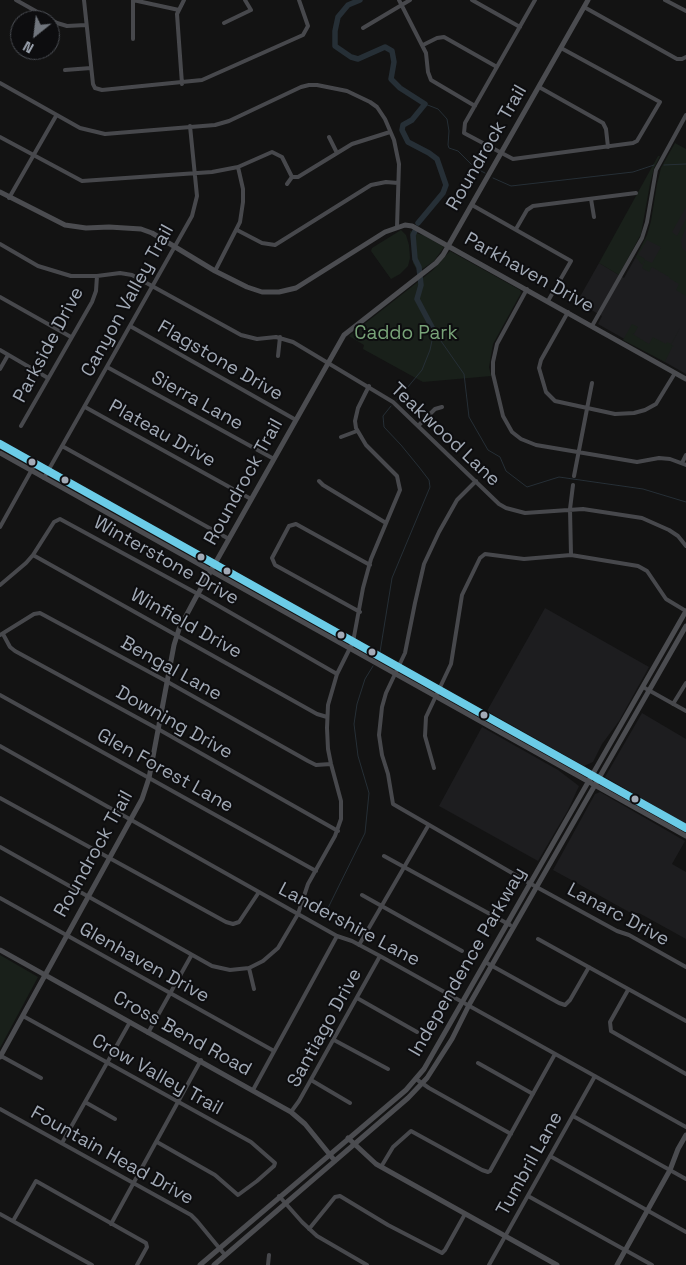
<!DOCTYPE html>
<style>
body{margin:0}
#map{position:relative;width:686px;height:1265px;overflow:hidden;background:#131313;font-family:"Space Grotesk",sans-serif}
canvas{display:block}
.north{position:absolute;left:10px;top:10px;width:50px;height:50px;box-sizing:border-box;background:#0d0d0f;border:1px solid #494c52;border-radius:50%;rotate:209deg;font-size:14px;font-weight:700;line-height:20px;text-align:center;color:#a2aab6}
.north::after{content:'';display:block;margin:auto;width:18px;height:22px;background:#70757d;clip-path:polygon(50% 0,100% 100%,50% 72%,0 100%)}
</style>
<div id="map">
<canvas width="686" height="1265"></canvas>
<div class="north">N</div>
</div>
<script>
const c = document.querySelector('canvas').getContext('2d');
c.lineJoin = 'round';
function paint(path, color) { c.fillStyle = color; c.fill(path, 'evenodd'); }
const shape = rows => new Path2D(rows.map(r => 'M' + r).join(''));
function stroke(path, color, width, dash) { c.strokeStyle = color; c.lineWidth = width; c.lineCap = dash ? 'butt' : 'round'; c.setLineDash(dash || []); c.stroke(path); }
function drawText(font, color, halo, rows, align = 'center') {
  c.font = font + ' "Space Grotesk",sans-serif'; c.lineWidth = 4; c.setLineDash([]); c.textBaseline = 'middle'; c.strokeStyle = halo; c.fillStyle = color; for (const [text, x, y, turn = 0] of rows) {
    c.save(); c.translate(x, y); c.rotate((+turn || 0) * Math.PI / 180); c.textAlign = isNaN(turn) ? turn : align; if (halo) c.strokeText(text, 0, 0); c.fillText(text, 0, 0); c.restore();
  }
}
const built = shape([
 [686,206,686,374,598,324,602,316,577,302,599,263,624,278,647,237],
 [545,608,649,667,619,721,602,744,593,762,584,766,487,711],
 [642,713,686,739,686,824,605,777],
 [482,727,558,770,579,786,568,810,538,861,439,806],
 [600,792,685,841,672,864,686,872,686,939,639,913,631,913,553,870,595,794]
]);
const green = shape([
 [675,143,686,149,686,207,672,232,677,236,686,219,686,227,681,240,682,248,686,252,686,257,684,256,686,258,686,296,676,290,679,284,669,278,669,277,652,267,649,272,642,268,645,260,652,263,661,247,647,240,638,255,645,259,642,265,636,257,647,235,651,221,657,184,661,168],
 [658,156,660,156,654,168,650,184,641,234,619,275,599,263],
 [401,230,406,235,409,245,410,258,408,266,400,274,391,279,371,251,372,248],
 [410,231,425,236,444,247,434,261,418,272,413,263],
 [450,251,520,290,521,293,493,344,489,367,491,376,423,382,363,349,364,345,349,336,433,270],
 [632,324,638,327,634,334,631,333,649,344,653,337,666,344,667,342,671,344,680,328,671,345,674,346,672,347,665,362,623,340],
 [0,955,38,977,0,1048]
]);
const stream = shape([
 [425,104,438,109,447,119,449,131,448,145,449,148,458,151,475,168,485,173],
 [664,165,686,164],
 [493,178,511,186,633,172,654,165],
 [434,331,464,374,469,417,488,450,500,457,506,471,527,487,559,477,643,489,686,502],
 [397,400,422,370,430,350,434,331],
 [380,652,392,578,430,487,429,480,419,467,401,445,384,427,383,416,391,406],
 [328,908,365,833,369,793,358,756,354,724,357,704,365,679,373,666]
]);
const river = shape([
 [360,0,348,5,338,17,335,31,335,46,351,57,358,59,385,47,392,51,394,62,391,79,400,88,425,104,412,120,403,125,402,130,408,142,429,153,437,159,446,185,443,193,418,223],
 [415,231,413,235,415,259,419,267,421,285,417,299,434,331]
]);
const street = shape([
 [16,0,57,23,67,26,86,25],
 [84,0,93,84,95,88,102,90,202,80,303,35,308,26,299,0],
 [133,0,179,10],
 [133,0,133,39],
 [399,0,426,53,428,72,431,80,475,106],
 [472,0,520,27],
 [535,0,465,123,464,133,513,159,633,143,637,141,660,102,561,48],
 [665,0,686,11],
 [584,7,677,59,682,59,686,57],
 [224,23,251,10,245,0],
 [363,28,410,0],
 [423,45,437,38,444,37,497,67],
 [65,70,91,68],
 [0,83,80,128,105,134,215,125,229,121,301,87,309,85,317,85,347,91,370,102,377,107,385,119,394,140,399,164,397,227],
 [182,84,177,14,184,0],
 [539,87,603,123,606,129,608,147],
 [0,137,82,181,212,172,238,167,272,152,282,157,292,177],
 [329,137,337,153],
 [287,184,292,177,298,177,352,144,390,132],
 [9,198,56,116],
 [591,199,594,217],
 [472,205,571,261,548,301],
 [516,229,527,210,533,206,636,193],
 [237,230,262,243,275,245,371,185,386,182,398,183],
 [0,244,38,266,71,276,97,276,120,273,132,275,241,335,257,339,276,337,293,342,393,402,499,504,506,508,525,513,583,509,642,518,669,530,678,536,686,546],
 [215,271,240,222,243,202,243,189,238,167],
 [527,289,497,344,493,362,493,374,503,416,512,432,521,439,536,445,637,462,659,458,670,459,686,465],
 [0,297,71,337],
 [568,312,541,360,539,368,546,392,555,401,615,414,634,413,645,410,656,404,675,373],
 [130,326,296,420],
 [592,326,642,238,647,222,656,170,686,115],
 [0,350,48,378],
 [278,356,280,337],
 [107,367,274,459],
 [0,369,8,355],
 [85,407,251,499],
 [21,426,92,302,96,291,97,276],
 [418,426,435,409,442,407],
 [341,437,357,431],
 [62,446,229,539],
 [682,463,686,455],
 [574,476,592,383],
 [44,478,192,216,197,196,190,126],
 [319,481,323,485,386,523],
 [476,481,457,500,439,532,424,564,415,603,405,653,386,693,382,707,379,735,382,755,388,774,393,804,531,884,617,931,629,935,686,967],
 [0,527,35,464],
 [33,555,317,714,327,717],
 [571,555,570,509,573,485],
 [0,585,26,563,33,555,54,522,60,519,198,594,337,674],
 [360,612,275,565,272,558,289,526,296,524,370,565],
 [3,634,10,647,15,651,158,729,338,831],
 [0,635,34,614,40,613,166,681,308,761,316,765,331,764],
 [643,687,686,711],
 [0,695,316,871],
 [673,704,686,683],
 [0,746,337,936,352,941,380,956,686,1127],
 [434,768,425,736,426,717,451,664,462,595,480,558,485,554,524,559,571,555,638,566,647,571,666,599,686,611],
 [0,798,226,922,233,924,239,922,259,892],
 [0,847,212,966,230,970,249,968,263,961,278,948,298,914,308,884,335,836,341,819,341,801,331,764,328,749,327,728,328,705,337,674,353,642,363,588,371,559,400,490,397,476,366,445,356,428,355,421,358,408,369,386],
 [384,856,510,925],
 [362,895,462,951],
 [0,898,274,1051],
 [538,939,686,1021],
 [359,945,428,826],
 [485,962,559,1003,565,1005,570,1000,589,967],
 [249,968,254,989],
 [628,990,610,1022,611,1031,686,1074],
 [357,998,417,1032],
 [23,1016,251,1142,275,1163,274,1166,257,1181,238,1195,215,1175,157,1142],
 [148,1033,191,956],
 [334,1040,388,1069],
 [1,1056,41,1078],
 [478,1063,533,1094],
 [416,1079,429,1088,511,1134],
 [311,1080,350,1103],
 [253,1090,337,936],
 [85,1102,115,1119],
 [0,1109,191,1215,197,1221,225,1255],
 [291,1112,299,1101,380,956],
 [573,1116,686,1179],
 [62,1143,130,1022],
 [550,1156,686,1232],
 [381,1167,393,1147,411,1131,482,1170,488,1172,490,1171,555,1054],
 [279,1196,302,1222,317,1236,367,1265],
 [528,1196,652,1265],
 [0,1214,92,1265],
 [13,1221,36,1181,146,1243,147,1247,137,1265],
 [111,1224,201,1060],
 [309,1229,335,1197,340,1196,388,1225,442,1253,445,1250,465,1214],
 [268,1265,269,1255],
 [489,1265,595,1076]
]);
const secondary = shape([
 [0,192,65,225,86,228,109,227,141,229,152,233,215,271,247,287,262,292,279,292,296,288,385,232,405,225,412,226,686,379],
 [0,444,686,828],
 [0,453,686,836],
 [0,950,291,1112,305,1124,335,1161],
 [0,1057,142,799,149,778,174,645,179,629,195,599,344,335,436,263,443,255,588,0],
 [348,1138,376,1164,557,1265],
 [200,1265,406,1090,424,1069,686,611],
 [214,1265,408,1098,427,1078,452,1039,469,1005,686,626],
 [617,1265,670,1170,678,1149,686,1135]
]);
const bus1 = shape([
 [0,444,686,828]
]);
const markers = [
 [32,462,4.5,"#a2aab6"],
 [65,480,4.5,"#a2aab6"],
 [201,557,4.5,"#a2aab6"],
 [227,571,4.5,"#a2aab6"],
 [341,635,4.5,"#a2aab6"],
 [372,652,4.5,"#a2aab6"],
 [484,715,4.5,"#a2aab6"],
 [635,799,4.5,"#a2aab6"]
];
const streetNames = [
 ["Roundrock Trail",487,148,-60],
 ["Parkhaven Drive",529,273,29],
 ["Canyon Valley Trail",128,301,-61],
 ["Parkside Drive",49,345,-62],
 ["Flagstone Drive",220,361,30],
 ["Sierra Lane",197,401,29],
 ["Plateau Drive",162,434,29],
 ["Teakwood Lane",445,435,43],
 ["Roundrock Trail",244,482,-61],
 ["Winterstone Drive",166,561,29],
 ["Winfield Drive",186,624,29],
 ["Bengal Lane",171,669,29],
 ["Downing Drive",174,723,29],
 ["Glen Forest Lane",165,771,29],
 ["Roundrock Trail",94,854,-61],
 ["Lanarc Drive",618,915,28],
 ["Landershire Lane",349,925,28],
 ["Independence Parkway",468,962,-60],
 ["Glenhaven Drive",144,963,29],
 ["Santiago Drive",325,1028,-61],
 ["Cross Bend Road",182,1034,29],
 ["Crow Valley Trail",157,1075,29],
 ["Fountain Head Drive",112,1156,29],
 ["Tumbril Lane",530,1164,-61]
];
const parkNames = [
 ["Caddo Park",406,334]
];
paint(built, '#1d1d1f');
paint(green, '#19201a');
stroke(stream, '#262f36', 1);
stroke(river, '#262f36', 5.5);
stroke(street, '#47484c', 4);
stroke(secondary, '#4b4c50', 5);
stroke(bus1, '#6bcce7', 8);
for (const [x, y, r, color] of markers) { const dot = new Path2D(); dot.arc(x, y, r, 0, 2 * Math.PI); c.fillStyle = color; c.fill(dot); stroke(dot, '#0d0d0f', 2); }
drawText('19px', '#a2aab6', '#0d0d0f', streetNames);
drawText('19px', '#78a378', '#0d0d0f', parkNames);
</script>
